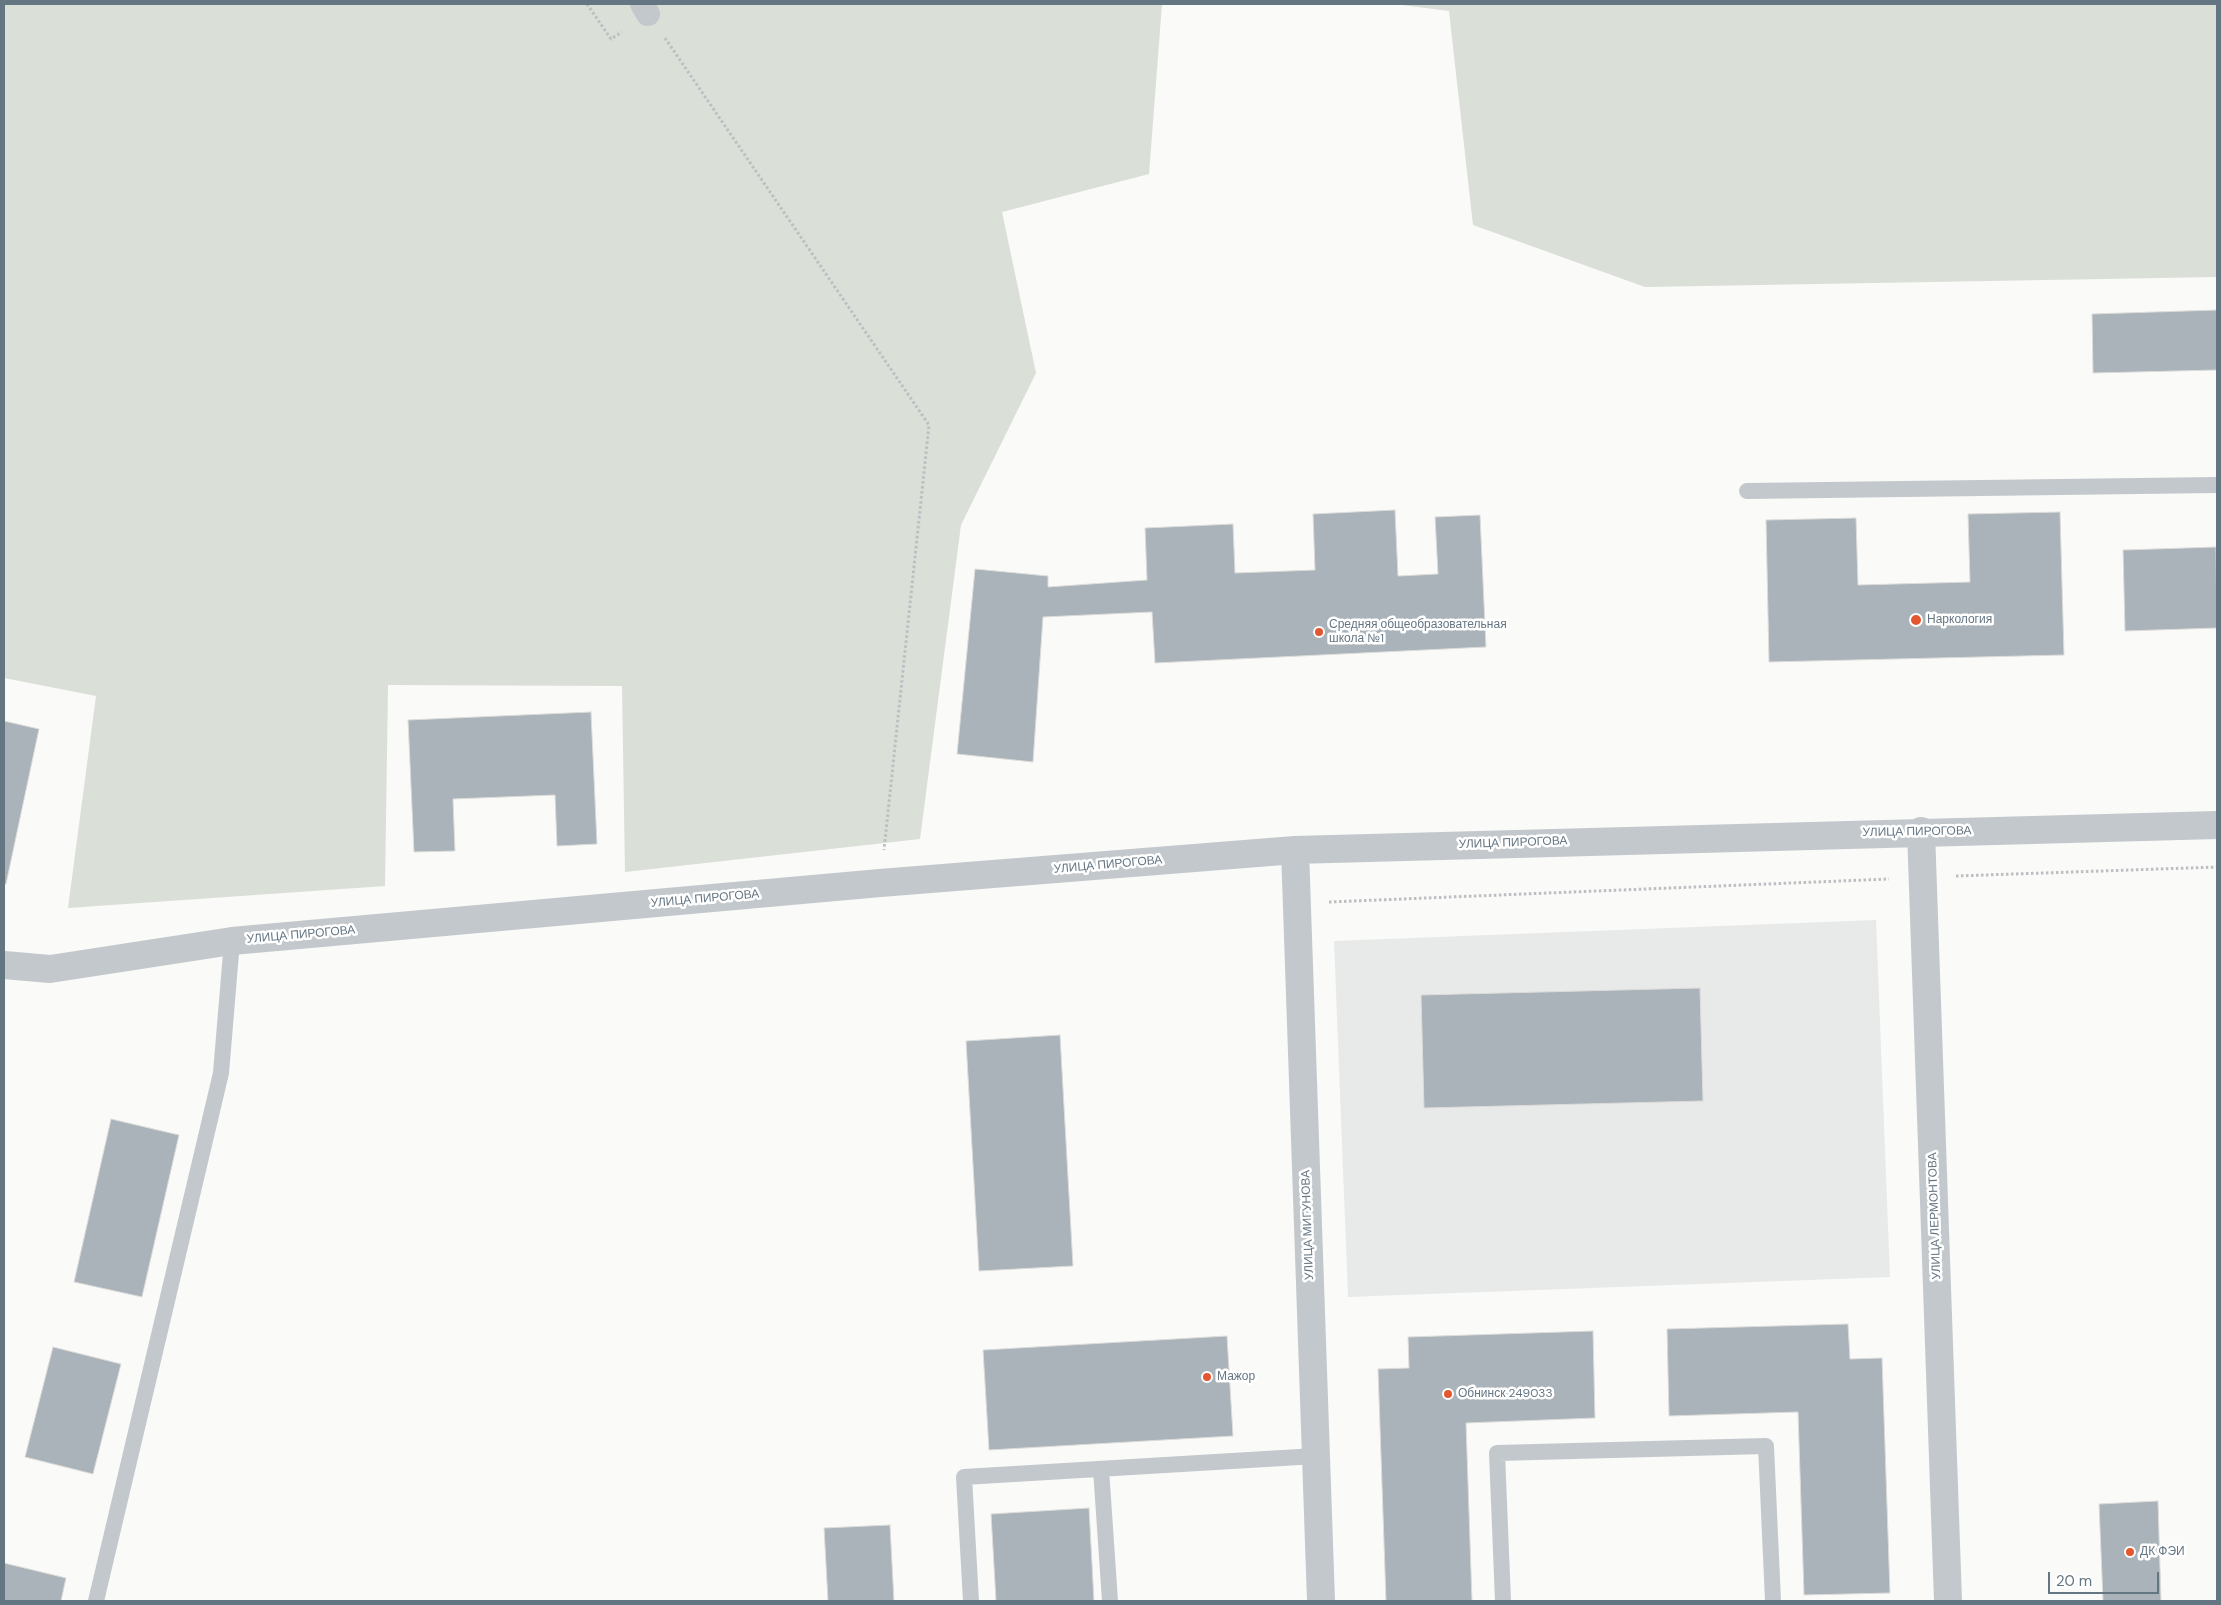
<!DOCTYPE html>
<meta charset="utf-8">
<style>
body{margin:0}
#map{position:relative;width:2221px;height:1605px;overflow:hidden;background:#fafaf8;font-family:"DM Sans",sans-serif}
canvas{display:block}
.frame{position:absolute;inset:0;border:5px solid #657683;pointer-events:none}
.scale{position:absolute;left:2048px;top:1572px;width:111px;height:22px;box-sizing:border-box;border:2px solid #657683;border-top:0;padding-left:6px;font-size:15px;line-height:18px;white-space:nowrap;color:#657683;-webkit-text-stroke:4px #fff;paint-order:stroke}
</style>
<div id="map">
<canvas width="2221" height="1605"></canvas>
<div class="frame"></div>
<div class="scale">20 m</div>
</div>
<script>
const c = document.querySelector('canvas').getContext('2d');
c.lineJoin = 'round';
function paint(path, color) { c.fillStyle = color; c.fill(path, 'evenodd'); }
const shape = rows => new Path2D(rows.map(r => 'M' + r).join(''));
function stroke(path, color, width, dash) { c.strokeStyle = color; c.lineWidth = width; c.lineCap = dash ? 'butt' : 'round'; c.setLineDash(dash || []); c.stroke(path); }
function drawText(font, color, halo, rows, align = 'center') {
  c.font = font + ' "DM Sans",sans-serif'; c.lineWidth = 5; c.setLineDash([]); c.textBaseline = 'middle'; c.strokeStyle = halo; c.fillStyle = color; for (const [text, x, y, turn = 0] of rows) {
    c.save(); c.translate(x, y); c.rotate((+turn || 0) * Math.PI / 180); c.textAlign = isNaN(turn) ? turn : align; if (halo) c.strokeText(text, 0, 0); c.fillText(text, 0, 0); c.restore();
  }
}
const built = shape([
 [1876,920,1890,1277,1348,1297,1334,941]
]);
const green = shape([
 [4,4,1162,4,1149,174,1002,212,1036,373,961,525,920,839,625,872,622,686,388,685,385,886,68,908,96,696,4,678],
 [1394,4,2217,4,2217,277,1645,287,1473,225,1449,11]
]);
const building = shape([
 [2217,310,2217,370,2093,373,2092,314,2217,310],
 [1395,510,1398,576,1438,574,1435,517,1480,515,1486,647,1155,663,1152,612,1043,617,1033,762,957,754,975,569,1048,576,1048,587,1147,580,1145,528,1233,524,1235,573,1315,570,1313,514,1395,510],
 [2060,512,2064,655,1769,662,1766,520,1856,518,1858,585,1970,582,1968,514,2060,512],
 [2216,547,2217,628,2125,631,2123,550,2216,547],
 [591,712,597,844,557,846,555,795,453,799,455,851,414,852,408,720,591,712],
 [4,721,39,729,6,884,4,884,4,721],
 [1700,988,1703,1101,1424,1108,1421,995,1700,988],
 [1060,1035,1073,1266,979,1271,966,1041,1060,1035],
 [111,1119,179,1135,142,1297,74,1282,111,1119],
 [1848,1324,1850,1359,1882,1358,1890,1593,1804,1595,1798,1412,1669,1416,1667,1329,1848,1324],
 [1593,1331,1595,1418,1466,1423,1472,1601,1386,1601,1378,1369,1409,1368,1408,1337,1593,1331],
 [1227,1336,1233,1436,989,1450,983,1350,1227,1336],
 [53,1347,121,1364,93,1474,25,1457,53,1347],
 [2158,1501,2161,1601,2103,1601,2099,1504,2158,1501],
 [1089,1508,1094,1601,996,1601,991,1514,1089,1508],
 [890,1525,894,1601,828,1601,824,1528,890,1525],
 [4,1563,66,1578,61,1601,4,1601,4,1563]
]);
const path = shape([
 [587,4,611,39,622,32],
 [665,38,929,425,884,850],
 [1956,876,2217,867],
 [1329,902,1889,879]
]);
const service = shape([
 [1747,491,2217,485],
 [1101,1469,1110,1601],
 [96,1601,221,1073,232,941],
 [971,1601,964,1477,1316,1456],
 [1503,1601,1497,1453,1766,1446,1773,1601]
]);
const pedestrian = shape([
 [642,4,648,14]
]);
const minor = shape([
 [1921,831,1948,1601],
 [1295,850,1321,1601],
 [4,965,50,969,232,941,880,883,1295,850,2217,825]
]);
const markers = [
 [1916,620,6,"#e4572e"],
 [1319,632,5,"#e4572e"],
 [1207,1377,5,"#e4572e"],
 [1448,1394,5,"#e4572e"],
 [2130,1552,5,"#e4572e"]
];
const poiNames = [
 ["Наркология",1927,620],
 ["Средняя общеобразовательная",1329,625],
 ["школа №1",1329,639],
 ["Мажор",1217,1377],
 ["Обнинск 249033",1458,1394],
 ["ДК ФЭИ",2140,1552]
];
const streetNames = [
 ["УЛИЦА ПИРОГОВА",1917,832,-1],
 ["УЛИЦА ПИРОГОВА",1513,843,-2],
 ["УЛИЦА ПИРОГОВА",1108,865,-5],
 ["УЛИЦА ПИРОГОВА",705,899,-5],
 ["УЛИЦА ПИРОГОВА",301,935,-5],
 ["УЛИЦА ЛЕРМОНТОВА",1935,1216,-92],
 ["УЛИЦА МИГУНОВА",1308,1225,-92]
];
paint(built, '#e8e9e9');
paint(green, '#dadfd7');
paint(building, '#aab3b9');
stroke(building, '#dcdcda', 1);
stroke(path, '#bbbfc2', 3, [2.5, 2.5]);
stroke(service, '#c3c8cc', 16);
stroke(pedestrian, '#c3c8cc', 24);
stroke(minor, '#c3c8cc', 28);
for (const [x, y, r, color] of markers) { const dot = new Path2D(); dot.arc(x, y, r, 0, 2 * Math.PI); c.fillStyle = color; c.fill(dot); stroke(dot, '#fff', 2); }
drawText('12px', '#657683', '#fff', poiNames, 'left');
drawText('12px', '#657683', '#fff', streetNames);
</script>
